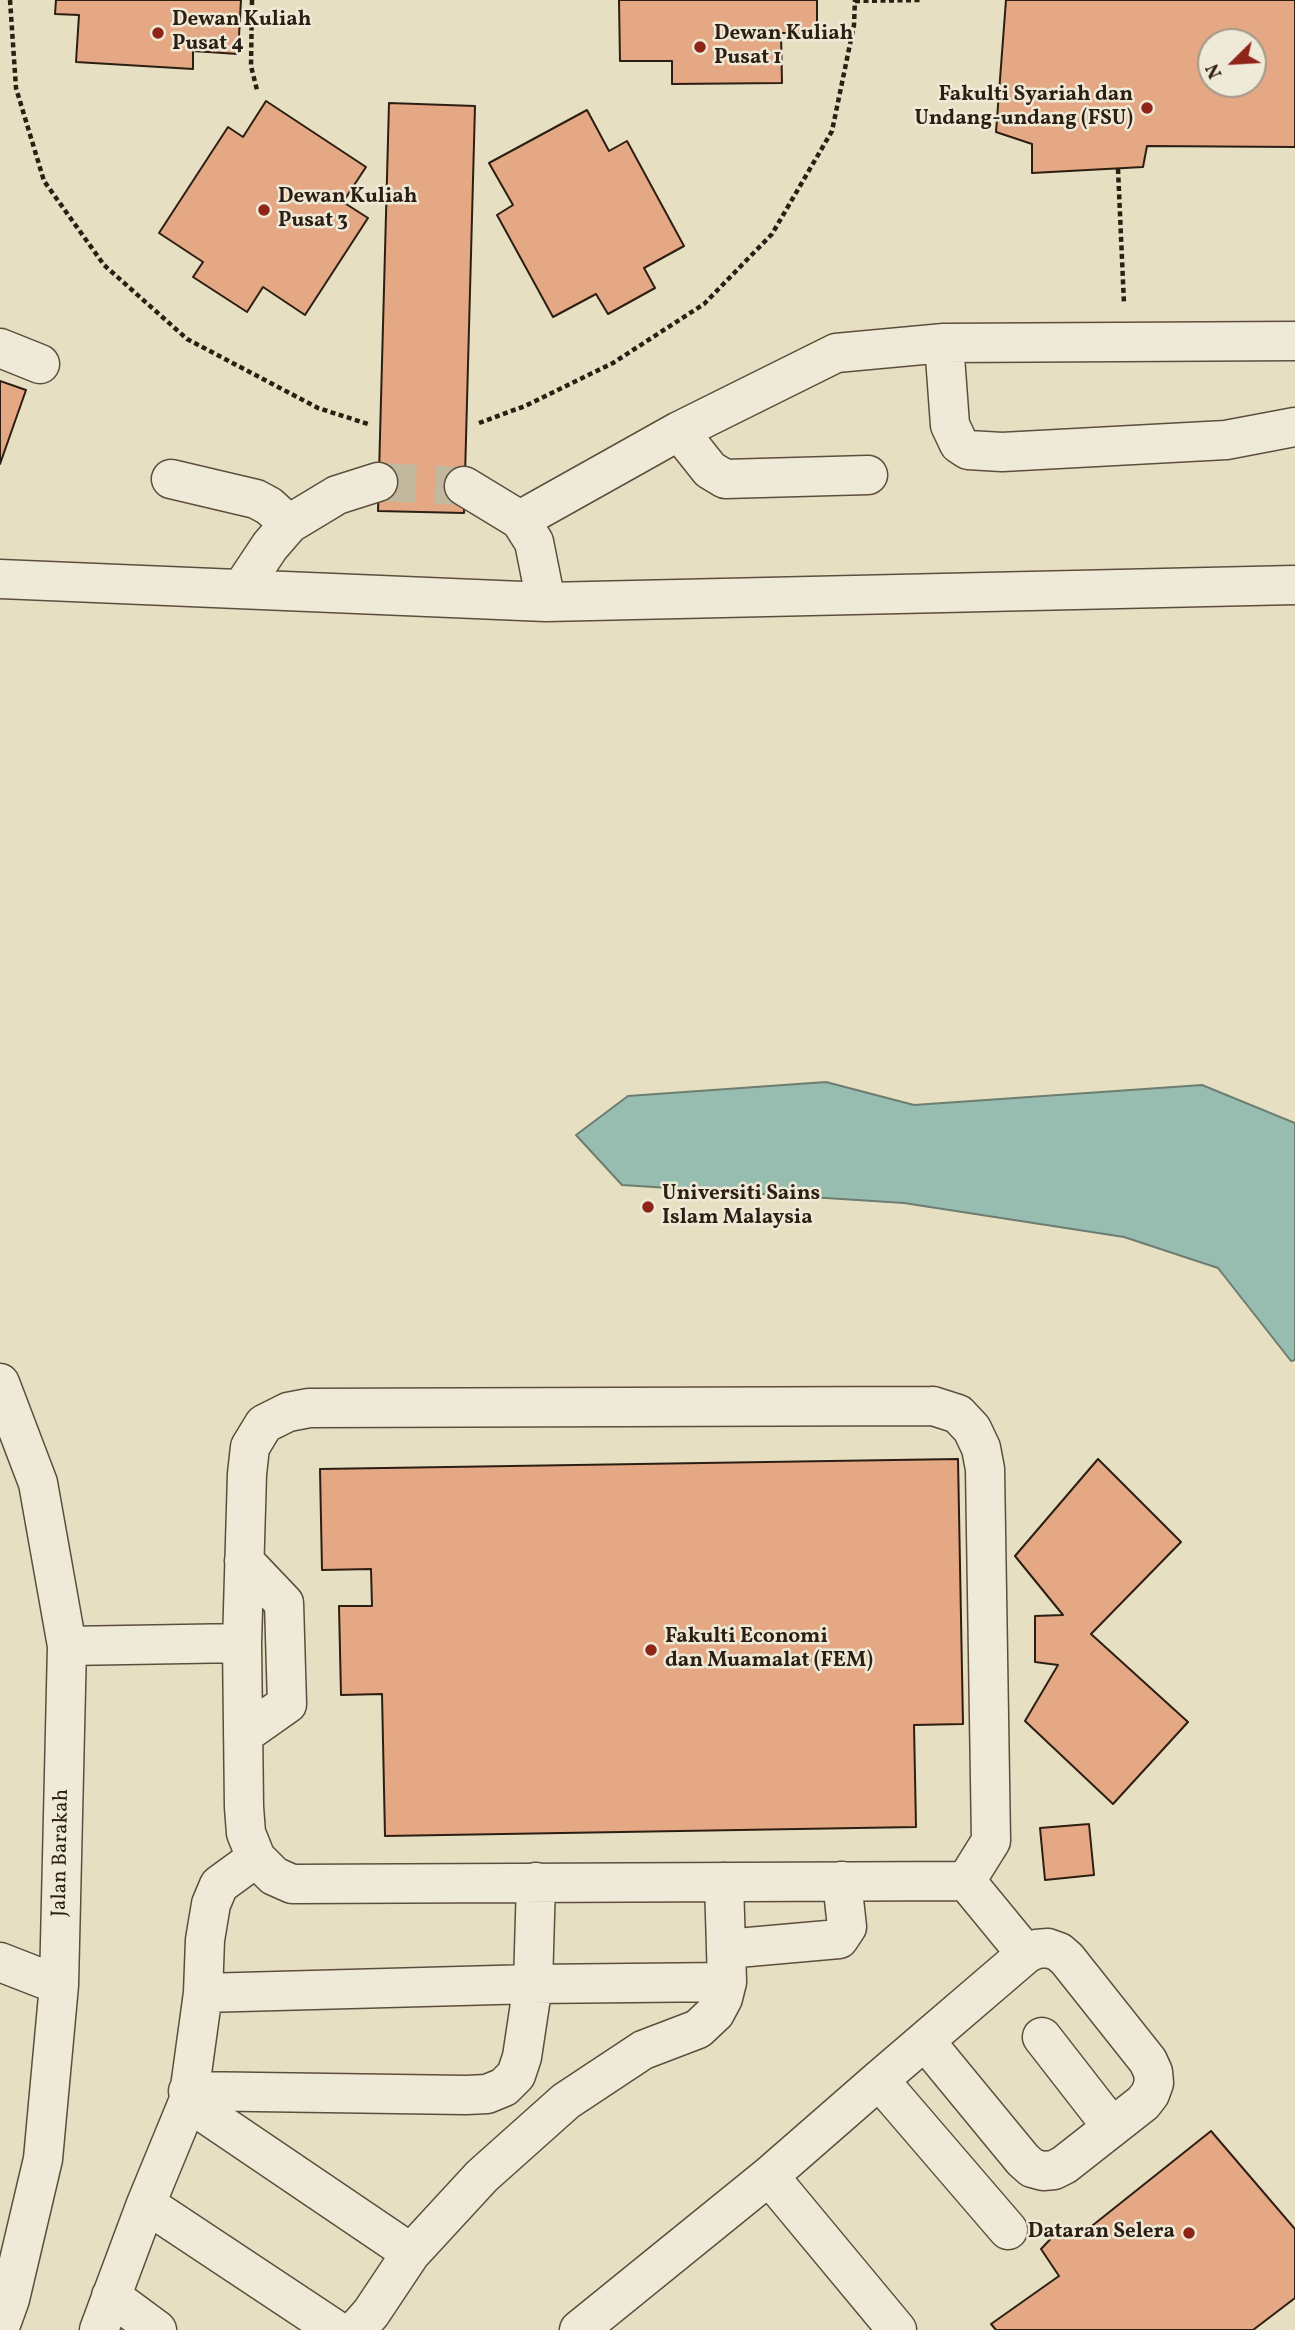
<!DOCTYPE html>
<style>
body{margin:0}
#map{position:relative;width:1295px;height:2330px;overflow:hidden;background:#e7dfc1;font-family:Vollkorn,serif}
canvas{display:block}
.north{position:absolute;left:1197px;top:28px;width:70px;height:70px;box-sizing:border-box;background:#efead7;border:2px solid #a19889;border-radius:50%;rotate:246deg;font-size:19px;font-weight:700;line-height:28px;text-align:center;color:#2d1e13}
.north::after{content:'';display:block;margin:auto;width:24px;height:32px;background:#8f2418;clip-path:polygon(50% 0,100% 100%,50% 72%,0 100%)}
</style>
<div id="map">
<canvas width="1295" height="2330"></canvas>
<div class="north">N</div>
</div>
<script>
const c = document.querySelector('canvas').getContext('2d');
c.lineJoin = 'round';
function paint(path, color) { c.fillStyle = color; c.fill(path, 'evenodd'); }
const shape = rows => new Path2D(rows.map(r => 'M' + r).join(''));
function stroke(path, color, width, dash) { c.strokeStyle = color; c.lineWidth = width; c.lineCap = dash ? 'butt' : 'round'; c.setLineDash(dash || []); c.stroke(path); }
function drawText(font, color, halo, rows, align = 'center') {
  c.font = font + ' Vollkorn,serif'; c.lineWidth = 5; c.setLineDash([]); c.textBaseline = 'middle'; c.strokeStyle = halo; c.fillStyle = color; for (const [text, x, y, turn = 0] of rows) {
    c.save(); c.translate(x, y); c.rotate((+turn || 0) * Math.PI / 180); c.textAlign = isNaN(turn) ? turn : align; if (halo) c.strokeText(text, 0, 0); c.fillText(text, 0, 0); c.restore();
  }
}
const water = shape([
 [826,1082,914,1105,1202,1085,1295,1123,1295,1360,1291,1361,1218,1268,1124,1237,904,1203,622,1185,576,1135,628,1096,826,1082]
]);
const building = shape([
 [56,0,241,0,238,54,193,51,193,69,76,62,79,15,55,14,56,0],
 [619,0,817,0,817,33,781,33,782,83,672,84,672,61,620,61,619,0],
 [1006,0,1295,0,1295,147,1147,146,1143,167,1032,173,1032,144,996,132,1006,0],
 [1211,42,1253,42,1253,84,1211,84,1211,42],
 [266,101,366,167,343,202,368,218,305,315,263,287,247,312,193,277,203,262,159,233,228,127,243,137,266,101],
 [389,103,475,106,464,513,378,511,389,103],
 [587,110,609,151,627,141,684,246,644,268,655,288,608,314,596,294,553,317,497,215,513,205,489,163,587,110],
 [0,381,26,390,0,464,0,381],
 [958,1459,963,1724,914,1725,916,1827,385,1836,382,1694,341,1695,339,1606,372,1606,371,1569,322,1570,320,1469,958,1459],
 [1098,1459,1181,1542,1091,1634,1188,1722,1113,1804,1025,1721,1058,1665,1035,1662,1035,1616,1063,1615,1015,1556,1098,1459],
 [1089,1824,1094,1875,1045,1880,1040,1828,1089,1824],
 [1211,2131,1295,2229,1295,2298,1253,2330,996,2330,991,2324,1059,2276,1041,2249,1060,2229,1078,2237,1211,2131]
]);
const minorTunnel = shape([
 [378,482,464,486]
]);
const path = shape([
 [10,0,16,88,44,181,104,265,187,339,318,408,368,424],
 [252,0,251,66,257,90],
 [855,1,923,0],
 [1118,169,1124,304],
 [479,423,525,406,613,363,704,304,772,234,832,131,854,25,855,0]
]);
const minor = shape([
 [944,343,950,425,959,444,968,450,1002,452,1226,440,1295,427],
 [0,348,40,364],
 [679,431,710,470,725,479,868,475],
 [171,479,256,499,269,506,289,524],
 [464,486,520,520,534,542,546,602],
 [520,520,679,431,836,353,944,343,1295,341],
 [0,579,546,602,1295,585],
 [242,588,270,546,289,524,337,495,378,482],
 [0,1383,38,1483,67,1646,59,1985,43,2159,10,2299,0,2327],
 [933,1406,958,1414,972,1429,981,1448,985,1469,991,1841,966,1881,292,1884,274,1876,256,1858,246,1833,244,1807,242,1643,247,1474,250,1447,264,1424,288,1412,309,1408,933,1406],
 [67,1646,242,1643],
 [243,1735,287,1704,284,1603,244,1561],
 [966,1881,1026,1954],
 [726,1949,839,1939,847,1927,842,1881],
 [0,1962,59,1985],
 [203,1993,533,1984,727,1982],
 [1042,2037,1112,2127],
 [879,2080,1008,2230],
 [188,2091,466,2095,487,2094,504,2087,516,2075,522,2057,533,1984,536,1882],
 [188,2102,411,2253],
 [769,2176,897,2330],
 [146,2204,336,2330],
 [111,2296,157,2330],
 [99,2330,146,2204,188,2102,203,1993,205,1940,211,1904,219,1885,256,1858],
 [356,2330,371,2313,411,2253,482,2176,566,2101,643,2050,698,2029,715,2013,723,1998,727,1982,724,1882],
 [579,2330,769,2176,879,2080,1026,1954,1036,1949,1048,1948,1059,1952,1067,1959,1148,2061,1153,2072,1154,2083,1150,2094,1143,2103,1064,2165,1054,2170,1043,2171,1032,2168,1023,2160,925,2041]
]);
const markers = [
 [158,33,7,"#8f2418"],
 [700,47,7,"#8f2418"],
 [1147,108,7,"#8f2418"],
 [264,210,7,"#8f2418"],
 [648,1207,7,"#8f2418"],
 [651,1650,7,"#8f2418"],
 [1189,2233,7,"#8f2418"]
];
const poiNames = [
 ["Dewan Kuliah",172,21],
 ["Pusat 4",172,45],
 ["Dewan Kuliah",714,35],
 ["Pusat 1",714,59],
 ["Fakulti Syariah dan",1133,96,"right"],
 ["Undang-undang (FSU)",1133,120,"right"],
 ["Dewan Kuliah",278,198],
 ["Pusat 3",278,222],
 ["Universiti Sains",662,1195],
 ["Islam Malaysia",662,1219],
 ["Fakulti Economi",665,1638],
 ["dan Muamalat (FEM)",665,1662],
 ["Dataran Selera",1175,2233,"right"]
];
const streetNames = [
 ["Jalan Barakah",62,1853,-89]
];
paint(water, '#97bdb0');
stroke(water, '#6d7d71', 2);
paint(building, '#e4a884');
stroke(building, '#2d1e13', 2);
stroke(minorTunnel, '#c2b89e', 38, [38, 19]);
stroke(minor, '#5c4e3e', 41);
stroke(path, '#2d1e13', 4.5, [5, 3.5]);
stroke(minor, '#efead7', 38);
for (const [x, y, r, color] of markers) { const dot = new Path2D(); dot.arc(x, y, r, 0, 2 * Math.PI); c.fillStyle = color; c.fill(dot); stroke(dot, '#efead7', 2.5); }
drawText('bold 21px', '#2d1e13', '#efead7', poiNames, 'left');
drawText('21px', '#2d1e13', '#efead7', streetNames);
</script>
